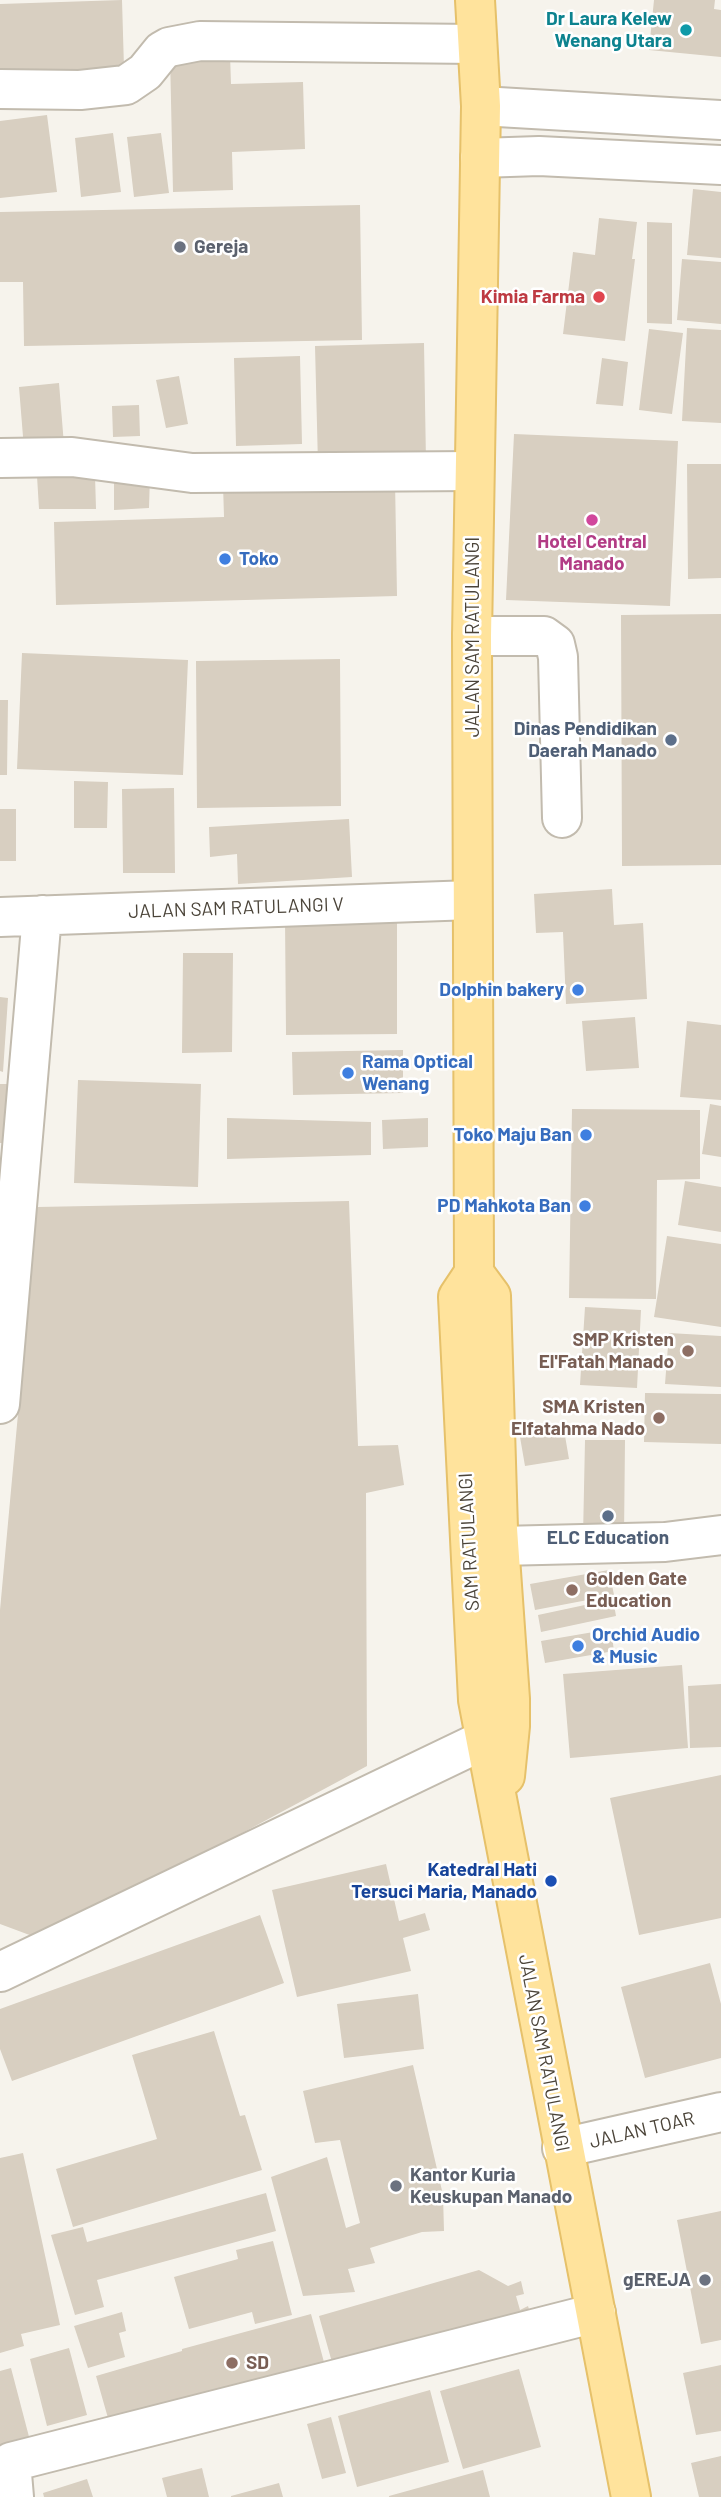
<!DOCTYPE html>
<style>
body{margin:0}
canvas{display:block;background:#f6f3ec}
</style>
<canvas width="721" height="2497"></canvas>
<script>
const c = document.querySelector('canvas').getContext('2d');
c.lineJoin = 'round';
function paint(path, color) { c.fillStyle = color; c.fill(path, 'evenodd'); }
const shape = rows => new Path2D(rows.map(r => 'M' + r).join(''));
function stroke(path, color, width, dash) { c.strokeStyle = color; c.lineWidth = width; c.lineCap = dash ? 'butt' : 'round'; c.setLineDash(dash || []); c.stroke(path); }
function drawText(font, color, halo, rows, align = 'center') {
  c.font = font + ' Barlow,sans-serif'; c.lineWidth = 5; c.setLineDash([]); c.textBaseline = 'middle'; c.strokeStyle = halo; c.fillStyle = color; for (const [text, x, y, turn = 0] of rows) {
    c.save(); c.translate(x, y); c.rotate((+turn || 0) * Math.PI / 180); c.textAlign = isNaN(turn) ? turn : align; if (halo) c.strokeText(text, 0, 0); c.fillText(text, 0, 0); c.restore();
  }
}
const building = shape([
 [122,0,124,68,0,72,0,4],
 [654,0,715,0,714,9,721,10,721,57,649,50],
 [230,54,231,84,303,82,305,149,232,152,233,190,173,192,170,55],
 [47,115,57,192,0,198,0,121],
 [113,133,121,192,81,197,75,138],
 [161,133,169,193,134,197,127,137],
 [693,189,721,192,721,258,687,255],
 [360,205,362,340,24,346,23,282,0,282,0,212],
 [599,218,637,222,632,259,635,259,625,341,563,334,573,252,595,255],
 [647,222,672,223,672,324,647,323],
 [682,259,721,262,721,324,677,320],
 [687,328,721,330,721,423,682,421],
 [649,329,683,333,672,414,639,410],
 [424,343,426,462,318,465,315,346],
 [300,356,302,444,236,446,234,358],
 [602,358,628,362,623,406,596,404],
 [179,376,188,424,166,428,156,380],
 [59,383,64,445,24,449,19,387],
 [139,405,140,436,113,437,112,406],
 [514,434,678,441,670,606,506,600],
 [687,464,721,464,721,578,688,579],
 [95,475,96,509,39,509,37,476],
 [150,475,149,508,114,510,114,476],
 [395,480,397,596,56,605,54,522,224,517,223,484],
 [721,614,721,865,622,866,621,615],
 [22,653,188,660,183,775,17,769],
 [340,659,341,806,197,808,196,661],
 [0,700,8,700,7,775,0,775],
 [74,781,108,782,107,828,74,828],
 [174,788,175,873,123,873,122,789],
 [0,809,16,809,16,861,0,861],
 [349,819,352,877,238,884,237,854,210,857,209,827],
 [612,889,614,925,643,923,647,999,566,1004,563,932,536,933,534,894],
 [397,917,397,1034,286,1035,285,918],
 [183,953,233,953,232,1052,182,1053],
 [0,997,8,998,3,1072,0,1071],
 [635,1017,639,1068,586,1071,582,1021],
 [687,1021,721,1025,721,1100,680,1097],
 [403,1050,403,1093,293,1095,292,1052],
 [78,1080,201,1084,198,1187,74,1183],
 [0,1084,14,1084,12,1143,0,1143],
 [710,1104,721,1106,721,1157,702,1154],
 [572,1109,700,1110,700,1179,657,1180,656,1299,569,1298],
 [227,1118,371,1122,371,1155,227,1159],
 [428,1118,428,1147,383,1149,382,1120],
 [685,1181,721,1187,721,1232,678,1225],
 [349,1201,358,1446,398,1445,404,1485,366,1493,367,1766,43,1940,0,1924,0,1610,37,1207],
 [667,1236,721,1244,721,1327,654,1317],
 [585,1307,641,1310,637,1388,580,1385],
 [669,1333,721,1336,721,1387,665,1384],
 [645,1393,721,1394,721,1444,644,1442],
 [564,1430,569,1459,525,1466,520,1437],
 [585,1440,625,1440,624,1537,583,1537],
 [609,1570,614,1595,535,1610,530,1584],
 [613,1599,616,1616,541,1632,538,1615],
 [611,1629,614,1651,545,1663,541,1641],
 [682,1665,688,1748,570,1758,563,1674],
 [721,1684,721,1747,690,1748,688,1686],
 [721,1775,721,1918,639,1935,610,1798],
 [386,1864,399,1921,425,1913,430,1930,403,1938,411,1971,297,1997,272,1890],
 [260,1915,284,1983,12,2081,0,2049,0,2009],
 [710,1963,721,2004,721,2058,645,2078,621,1987],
 [418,1994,424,2049,344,2058,337,2004],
 [214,2031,240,2116,245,2115,262,2170,73,2227,56,2169,157,2139,132,2055],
 [413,2065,443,2195,444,2231,422,2232,370,2248,375,2263,348,2269,355,2292,303,2296,271,2177,327,2157,346,2228,360,2223,340,2140,315,2143,303,2091],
 [23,2153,60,2325,21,2334,24,2346,0,2353,0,2158],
 [266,2193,276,2231,97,2280,104,2307,75,2315,51,2235,83,2227,87,2242],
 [721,2211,721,2340,701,2344,677,2220],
 [273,2241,292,2315,255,2324,252,2312,189,2329,174,2277,238,2259,236,2250],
 [479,2270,508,2286,521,2281,524,2294,516,2296,520,2310,528,2306,531,2316,335,2373,319,2316],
 [122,2312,126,2331,119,2333,125,2357,88,2368,74,2326],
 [311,2314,328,2377,110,2425,96,2376,182,2351,182,2349],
 [69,2348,87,2415,47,2426,30,2359],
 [721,2365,721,2431,696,2435,683,2373],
 [11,2368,33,2452,0,2460,0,2371],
 [519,2369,541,2447,463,2469,440,2391],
 [430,2390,449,2462,357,2487,338,2416],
 [331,2417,346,2473,322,2479,307,2424],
 [721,2456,721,2497,699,2497,691,2463],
 [202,2468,209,2497,167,2497,162,2478],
 [483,2470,490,2497,389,2497,389,2496],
 [87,2479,93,2497,44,2497,43,2493],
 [279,2483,283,2497,231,2497,231,2496]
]);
const minor = shape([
 [0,89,80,90,126,85,145,72,162,51,169,47,200,41,476,44],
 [481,106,721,120],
 [480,158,539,156,721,165],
 [0,458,72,457,192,473,474,471],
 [472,636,544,636,555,644,558,657,562,818],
 [0,917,472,900],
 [0,1404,42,915],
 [500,1546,665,1542,721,1535],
 [0,1972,486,1739],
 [562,2148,721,2112],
 [14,2497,11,2462,596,2313]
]);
const major = shape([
 [474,1273,472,636,481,106,475,0],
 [474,1273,458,1297,478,1700,631,2497],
 [474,1273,491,1296,498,1529,510,1699,510,1726,505,1776]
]);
const markers = [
 [686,30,7,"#0f9aa8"],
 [180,247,7,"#6b7280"],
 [599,297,7,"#e0444e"],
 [592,520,7,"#d1479c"],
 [225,559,7,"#3f7fe0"],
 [671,740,7,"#5c6f8a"],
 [578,990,7,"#3f7fe0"],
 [348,1073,7,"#3f7fe0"],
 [586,1135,7,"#3f7fe0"],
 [585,1206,7,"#3f7fe0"],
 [688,1351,7,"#8d6e63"],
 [659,1418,7,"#8d6e63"],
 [608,1516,7,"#5c6f8a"],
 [572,1590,7,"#8d6e63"],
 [578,1646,7,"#3f7fe0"],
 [551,1881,7,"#1a4fb4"],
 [396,2186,7,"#6b7280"],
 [705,2280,7,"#6b7280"],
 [232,2363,7,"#8d6e63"]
];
const cultureNames = [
 ["Dr Laura Kelew",672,19],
 ["Wenang Utara",672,41]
];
const worshipNames = [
 ["Gereja",194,247],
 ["Kantor Kuria",410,2175],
 ["Keuskupan Manado",410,2197],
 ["gEREJA",691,2280,"right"]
];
const healthNames = [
 ["Kimia Farma",585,297]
];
const hotelNames = [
 ["Hotel Central",592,542],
 ["Manado",592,564]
];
const shopNames = [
 ["Toko",239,559],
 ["Dolphin bakery",564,990,"right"],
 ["Rama Optical",362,1062],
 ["Wenang",362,1084],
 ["Toko Maju Ban",572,1135,"right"],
 ["PD Mahkota Ban",571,1206,"right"],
 ["Orchid Audio",592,1635],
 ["& Music",592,1657]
];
const streetNames = [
 ["JALAN SAM RATULANGI",473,637,-90],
 ["JALAN SAM RATULANGI V",236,908,-2],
 ["SAM RATULANGI",469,1542,-93],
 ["JALAN SAM RATULANGI",544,2053,79],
 ["JALAN TOAR",642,2130,-13]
];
const serviceNames = [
 ["Dinas Pendidikan",657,729],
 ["Daerah Manado",657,751],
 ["ELC Education",608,1538,"center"]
];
const educationNames = [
 ["SMP Kristen",674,1340],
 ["El'Fatah Manado",674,1362],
 ["SMA Kristen",645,1407],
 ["Elfatahma Nado",645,1429],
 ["Golden Gate",586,1579,"left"],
 ["Education",586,1601,"left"],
 ["SD",246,2363,"left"]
];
const transitNames = [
 ["Katedral Hati",537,1870],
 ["Tersuci Maria, Manado",537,1892]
];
paint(building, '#d8cfc1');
stroke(minor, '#c2bbae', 42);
stroke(major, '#e6c16a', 42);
stroke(minor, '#fff', 38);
stroke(major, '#ffe39c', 38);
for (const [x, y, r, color] of markers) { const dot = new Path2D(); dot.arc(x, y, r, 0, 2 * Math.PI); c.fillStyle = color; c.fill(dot); stroke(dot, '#fff', 2.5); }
drawText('bold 19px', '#0d838f', '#fff', cultureNames, 'right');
drawText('bold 19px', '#5b616d', '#fff', worshipNames, 'left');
drawText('bold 19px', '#be3a42', '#fff', healthNames, 'right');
drawText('bold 19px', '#b23c85', '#fff', hotelNames);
drawText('bold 19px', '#366cbe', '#fff', shopNames, 'left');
drawText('19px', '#4b4439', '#fff', streetNames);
drawText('bold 19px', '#4e5e75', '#fff', serviceNames, 'right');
drawText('bold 19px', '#785e54', '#fff', educationNames, 'right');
drawText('bold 19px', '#164399', '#fff', transitNames, 'right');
</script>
